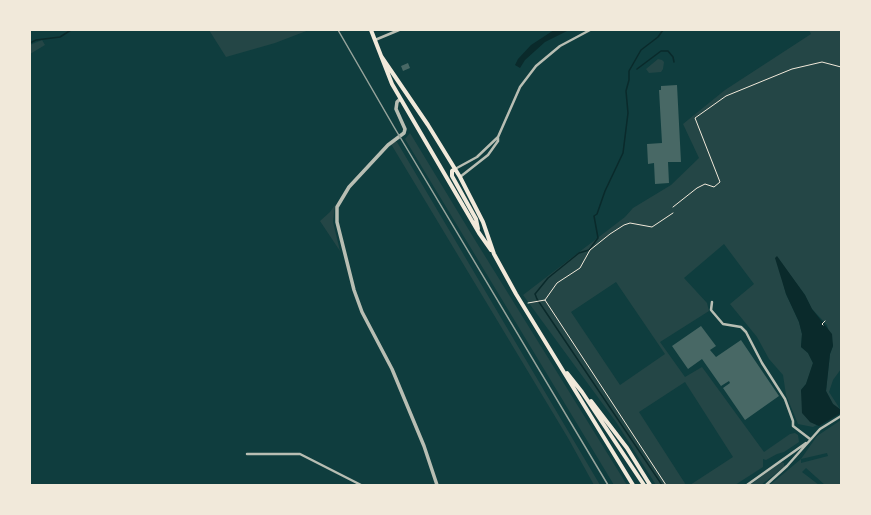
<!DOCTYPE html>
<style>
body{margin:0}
#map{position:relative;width:871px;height:515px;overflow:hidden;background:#0f3d3e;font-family:"Playfair Display",serif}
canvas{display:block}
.frame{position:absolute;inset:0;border:31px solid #f1e9da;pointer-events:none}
</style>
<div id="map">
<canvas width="871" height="515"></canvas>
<div class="frame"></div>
</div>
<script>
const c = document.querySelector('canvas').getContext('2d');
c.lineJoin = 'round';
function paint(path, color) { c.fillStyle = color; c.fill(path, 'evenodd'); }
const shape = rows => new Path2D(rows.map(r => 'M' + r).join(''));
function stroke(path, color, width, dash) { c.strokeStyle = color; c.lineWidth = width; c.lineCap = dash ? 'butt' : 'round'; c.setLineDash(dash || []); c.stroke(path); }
const green = shape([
 [209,30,309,30,275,43,226,57],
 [809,30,841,30,841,369,833,380,829,392,840,409,833,404,826,391,830,354,833,346,827,325,812,309,805,295,777,257,786,294,799,322,802,334,801,347,808,353,813,363,806,384,801,390,810,422,817,425,813,427,798,424,786,395,783,375,769,359,757,337,730,304,754,284,724,244,684,278,707,303,709,311,660,342,685,377,702,367,764,452,790,434,795,433,798,435,799,442,784,452,777,454,766,460,763,459,763,467,735,485,690,485,733,457,685,382,639,412,686,485,656,485,616,422,523,295,625,217,633,208,671,185,699,158,683,124,725,90,811,34],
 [616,282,665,354,620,385,571,312],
 [42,40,45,45,30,54,30,45],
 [658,59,662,60,664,62,663,69,661,72,649,73,646,69],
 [410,133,475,240,627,485,614,485,405,139],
 [394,142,397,142,600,485,594,485,568,438,391,144],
 [335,205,333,222,340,251,320,221,330,212],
 [841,420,841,485,825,485,806,468,802,472,819,485,770,485,801,459,817,436],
 [827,453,828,456,801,463,801,459],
 [781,462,784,463,784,467,761,485,750,485]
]);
const water = shape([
 [554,30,569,30,545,42,525,60,520,68,515,65,518,59,531,45],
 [777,256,805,295,812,309,832,334,833,346,830,354,826,391,833,404,841,410,841,413,819,426,810,422,802,413,801,390,806,384,813,363,808,353,801,347,802,334,799,322,786,294,775,258]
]);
const stream = shape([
 [30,43,36,40,60,37,71,30],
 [637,69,661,51,668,51,673,57,674,62],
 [662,485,537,299,535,294,548,278,579,253,589,250,598,238,594,216,597,214,605,191,623,153,628,113,626,91,629,80,629,71,641,50,658,37,663,30]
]);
const building = shape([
 [408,63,410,68,403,71,401,66],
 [677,85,681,162,668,162,669,183,655,184,654,163,648,164,647,144,662,143,659,90,661,90,661,86],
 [701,326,716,346,710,350,716,357,741,340,779,396,745,420,723,388,730,383,729,381,721,386,702,359,688,369,672,346]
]);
const path = shape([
 [673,207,697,188,705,184,714,187,720,182,695,118,726,96,792,69,822,62,841,67],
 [545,300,557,283,580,268,590,250,610,234,624,225,630,223,652,227,673,213],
 [528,303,545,300,666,485],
 [823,325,822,324,825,321]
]);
const minor = shape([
 [375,40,399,30],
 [455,169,477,157,498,137,520,87,536,66,560,46,590,30],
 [460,177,488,155,498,141,498,138],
 [712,302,711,310,723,324,741,327,746,332,762,363,785,399,793,421,793,426,810,439],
 [247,454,300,454,361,485],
 [747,485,806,443],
 [766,485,787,466,820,429,841,416]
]);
const tertiary = shape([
 [400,99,397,102,396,109,405,129,404,133,388,145,349,187,337,207,337,222,354,290,362,312,392,369,424,446,437,485]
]);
const primary = shape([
 [371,30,392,84,479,233,491,250],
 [381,56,428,125,460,177,483,222,494,254,516,294,633,485],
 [455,169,452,171,452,176,476,219,478,229],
 [567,373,582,392,644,485],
 [591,401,627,448,650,485]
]);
const rail = shape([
 [338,30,394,127,608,485]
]);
paint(green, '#244646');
paint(water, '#0a2a2b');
stroke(stream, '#0a2a2b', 1.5);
paint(building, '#486865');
stroke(path, '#f1e9da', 1);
stroke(minor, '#b8beb3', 2.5);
stroke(tertiary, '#b8beb3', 3.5);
stroke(primary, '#f1e9da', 4);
stroke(rail, '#97a49c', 1.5);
</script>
